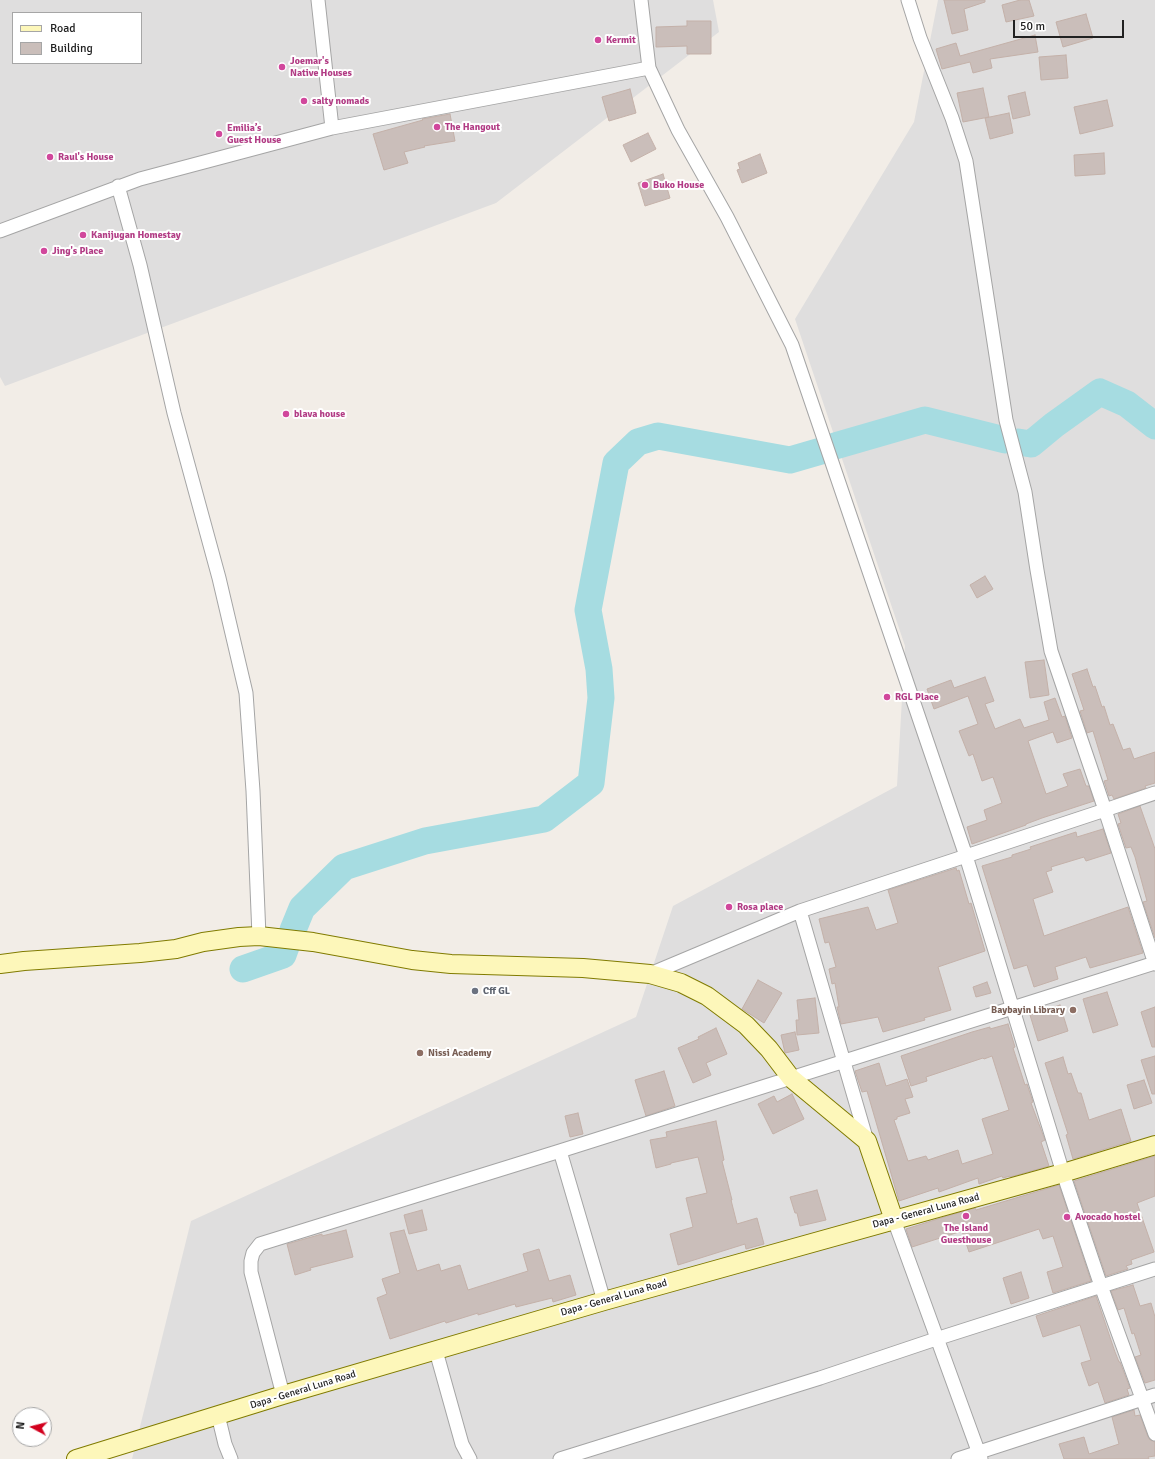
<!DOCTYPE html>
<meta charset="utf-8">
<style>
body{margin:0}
#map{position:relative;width:1155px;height:1459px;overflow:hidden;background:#f2ede7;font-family:Signika,sans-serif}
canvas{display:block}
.legend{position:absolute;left:12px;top:12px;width:130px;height:52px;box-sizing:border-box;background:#fff;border:1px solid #a6a6a6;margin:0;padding:5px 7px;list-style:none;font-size:12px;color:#212121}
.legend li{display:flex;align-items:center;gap:8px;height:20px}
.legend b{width:20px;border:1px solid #a6a6a6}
.north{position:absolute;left:12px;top:1407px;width:40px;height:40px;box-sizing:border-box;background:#fff;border:1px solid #a6a6a6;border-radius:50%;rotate:277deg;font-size:11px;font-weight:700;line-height:16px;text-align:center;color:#212121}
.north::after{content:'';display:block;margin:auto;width:14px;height:18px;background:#d2001e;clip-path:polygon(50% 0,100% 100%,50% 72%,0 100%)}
.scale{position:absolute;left:1013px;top:20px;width:111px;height:18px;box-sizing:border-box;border:2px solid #212121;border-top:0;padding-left:5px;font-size:12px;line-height:14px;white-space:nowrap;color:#212121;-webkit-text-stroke:3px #fff;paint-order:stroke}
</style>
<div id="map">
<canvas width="1155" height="1459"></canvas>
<ul class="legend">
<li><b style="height:5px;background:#fdf7ba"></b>Road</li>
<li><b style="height:11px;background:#cabeba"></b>Building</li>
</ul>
<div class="north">N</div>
<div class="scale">50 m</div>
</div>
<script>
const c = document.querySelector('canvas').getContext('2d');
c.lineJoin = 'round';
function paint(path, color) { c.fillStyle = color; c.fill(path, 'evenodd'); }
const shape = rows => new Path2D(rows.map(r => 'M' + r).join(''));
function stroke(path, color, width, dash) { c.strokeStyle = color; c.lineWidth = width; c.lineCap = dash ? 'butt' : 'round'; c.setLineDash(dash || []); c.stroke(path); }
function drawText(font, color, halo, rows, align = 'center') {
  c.font = font + ' Signika,sans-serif'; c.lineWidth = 4; c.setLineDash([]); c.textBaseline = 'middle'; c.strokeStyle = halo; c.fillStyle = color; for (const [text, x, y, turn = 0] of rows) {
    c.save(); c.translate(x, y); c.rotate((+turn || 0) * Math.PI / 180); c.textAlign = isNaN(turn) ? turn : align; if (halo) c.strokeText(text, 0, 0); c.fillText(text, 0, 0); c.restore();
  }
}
const residential = shape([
 [0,0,713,0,719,32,496,203,5,386,0,377],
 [13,13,141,13,141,63,13,63],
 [938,0,1155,0,1155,1459,132,1459,191,1221,636,1017,673,906,897,786,905,646,795,319,914,122]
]);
const river = shape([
 [1018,442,1031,444,1054,425,1100,392,1127,404,1155,426],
 [835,446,925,420,1005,440],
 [293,930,302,908,344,867,425,841,544,819,591,783,601,698,599,669,588,610,616,463,638,442,658,436,790,460,821,451],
 [243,969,283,955,287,944]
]);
const building = shape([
 [944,0,985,0,985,2,964,9,968,30,952,34,944,0],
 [1020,0,1029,0,1034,16,1006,22,1002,5,1020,0],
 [1086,14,1093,38,1063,47,1056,22,1086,14],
 [687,21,711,21,711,54,687,54,687,46,656,47,656,27,687,26,687,21],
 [1035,35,1038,52,990,59,992,68,973,73,970,62,942,69,936,49,956,43,960,56,1035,35],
 [1066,55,1068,78,1041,80,1039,57,1066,55],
 [983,88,989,117,963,122,957,93,983,88],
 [630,89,636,113,609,121,602,97,630,89],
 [1025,92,1030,115,1013,119,1008,96,1025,92],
 [1107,100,1113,126,1080,134,1074,107,1107,100],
 [1009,113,1013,133,990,139,985,118,1009,113],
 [450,114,455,141,424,146,425,147,404,152,408,163,384,170,373,134,423,120,422,119,450,114],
 [648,133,656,149,631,162,623,145,648,133],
 [1104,153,1105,174,1075,176,1074,155,1104,153],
 [760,154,767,173,742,183,737,170,740,169,738,163,760,154],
 [663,174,670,198,645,206,638,183,663,174],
 [985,576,993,589,977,598,970,585,985,576],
 [1044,660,1049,695,1030,698,1025,662,1044,660],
 [1087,669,1093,687,1095,686,1102,707,1104,706,1110,725,1113,724,1123,750,1130,748,1134,759,1155,752,1155,783,1145,786,1146,788,1114,799,1112,795,1109,796,1104,781,1108,780,1093,731,1087,733,1080,711,1084,710,1072,674,1087,669],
 [985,677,994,701,985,704,995,729,1020,719,1024,728,1049,720,1044,702,1055,698,1062,717,1065,716,1072,738,1057,743,1053,732,1028,741,1046,794,1068,786,1063,774,1080,769,1086,786,1089,786,1094,801,1042,818,1026,824,1026,825,972,844,967,827,987,820,984,810,1002,803,993,777,982,781,973,754,969,756,959,731,978,724,968,696,934,709,927,689,951,680,954,688,985,677],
 [1140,806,1155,849,1155,938,1143,902,1147,901,1135,857,1131,847,1126,848,1118,824,1121,823,1118,814,1140,806],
 [1103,829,1111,853,1086,861,1084,857,1051,867,1052,870,1046,872,1053,892,1033,899,1044,936,1128,907,1143,953,1090,968,1086,957,1055,967,1058,979,1034,987,1027,965,1014,969,982,866,1012,857,1012,855,1031,849,1030,847,1076,832,1077,837,1103,829],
 [956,868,957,871,959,870,969,904,971,903,985,951,938,967,951,1010,924,1018,925,1020,883,1032,878,1017,841,1024,837,1007,839,1007,835,983,832,984,829,969,836,967,829,942,825,943,819,919,868,907,876,930,898,923,888,890,956,868],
 [758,980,782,993,764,1023,742,1009,758,980],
 [987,982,991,993,976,997,973,987,987,982],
 [1107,992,1118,1025,1093,1033,1083,999,1107,992],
 [815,998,819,1033,797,1035,796,1020,799,1020,797,1000,815,998],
 [1060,1005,1068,1031,1038,1041,1030,1015,1060,1005],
 [1155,1007,1155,1047,1152,1047,1141,1012,1155,1007],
 [1008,1024,1015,1047,1013,1048,1025,1085,1027,1084,1033,1102,1031,1103,1045,1140,1041,1142,1049,1166,1010,1177,1010,1176,1003,1178,1002,1176,979,1184,978,1178,939,1192,938,1188,899,1201,867,1091,862,1092,855,1071,879,1063,886,1086,907,1079,913,1097,905,1099,910,1113,897,1117,897,1119,894,1120,908,1161,926,1156,928,1160,958,1150,962,1164,993,1154,982,1119,1009,1110,992,1056,984,1059,983,1058,926,1077,927,1081,911,1086,901,1056,972,1032,990,1027,990,1029,1008,1024],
 [716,1028,727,1054,706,1063,711,1075,693,1083,678,1048,699,1039,698,1037,716,1028],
 [795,1032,799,1050,785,1053,781,1035,795,1032],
 [1155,1056,1155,1094,1152,1094,1141,1060,1155,1056],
 [1063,1057,1068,1074,1071,1073,1078,1093,1081,1093,1089,1120,1121,1109,1131,1141,1073,1159,1066,1135,1068,1134,1045,1063,1063,1057],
 [664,1071,675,1106,646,1116,635,1080,664,1071],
 [1144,1080,1152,1103,1134,1109,1127,1085,1144,1080],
 [792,1094,804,1119,773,1134,758,1104,774,1096,777,1102,792,1094],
 [578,1113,583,1134,570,1137,565,1116,578,1113],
 [716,1121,724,1160,722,1161,732,1200,731,1200,737,1224,757,1218,764,1244,746,1249,745,1244,678,1265,670,1234,693,1227,686,1198,707,1193,698,1157,671,1163,671,1164,656,1168,650,1140,667,1137,666,1132,716,1121],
 [1155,1156,1155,1196,1137,1203,1154,1252,1131,1260,1132,1264,1126,1266,1128,1269,1106,1276,1074,1181,1155,1156],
 [1059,1185,1091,1281,1053,1293,1047,1272,1063,1267,1053,1236,1043,1239,1039,1229,969,1252,962,1231,912,1247,906,1229,944,1217,975,1208,976,1210,1059,1185],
 [817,1190,826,1220,800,1226,797,1213,795,1213,790,1197,817,1190],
 [422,1210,427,1230,409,1234,404,1215,422,1210],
 [346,1230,353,1257,310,1268,311,1270,295,1275,287,1244,322,1234,322,1236,346,1230],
 [404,1230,417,1271,439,1264,441,1271,460,1265,468,1290,528,1271,523,1254,539,1249,549,1281,570,1275,576,1295,553,1302,552,1298,516,1307,515,1304,478,1315,478,1313,446,1323,445,1321,390,1339,377,1298,387,1294,382,1279,400,1273,390,1233,404,1230],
 [1021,1272,1029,1298,1011,1304,1003,1278,1021,1272],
 [1133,1285,1140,1306,1151,1303,1155,1317,1155,1380,1145,1383,1135,1357,1141,1355,1134,1333,1132,1334,1124,1308,1118,1310,1111,1291,1133,1285],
 [1096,1296,1115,1352,1119,1362,1120,1362,1130,1388,1127,1389,1129,1395,1105,1403,1098,1382,1089,1386,1081,1363,1091,1360,1080,1325,1043,1337,1036,1316,1096,1296],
 [1134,1410,1135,1416,1140,1415,1148,1437,1150,1440,1155,1442,1155,1456,1148,1457,1149,1459,1064,1459,1059,1444,1084,1437,1089,1454,1119,1444,1112,1417,1134,1410]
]);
const street = shape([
 [318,0,332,128,649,68],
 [641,0,649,68,678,130,727,217,792,345,966,856,1063,1173,1101,1286,1155,1434],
 [118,186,140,265,174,413,219,578,246,693,253,791,259,936],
 [0,231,140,179,332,128],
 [1155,793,1105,810,1155,964],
 [800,911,867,1141],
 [650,974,800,911,1105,810,1051,651,1037,570,1025,492,1006,420,966,161,952,118,920,38,908,0],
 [560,1151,604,1301],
 [894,1220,981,1459],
 [436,1351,462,1444,470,1459],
 [283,1395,251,1272,251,1261,253,1253,260,1244,560,1151,1155,963],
 [218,1415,225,1444,231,1459],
 [560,1459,820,1378,936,1339,1155,1269],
 [958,1459,1155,1395]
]);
const secondary = shape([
 [0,964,24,961,140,953,176,949,203,942,239,937,259,936,313,942,412,960,451,964,583,968,650,974,681,983,707,996,746,1025,769,1049,791,1078,867,1141,894,1220],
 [76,1459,283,1395,604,1301,1063,1173,1155,1145]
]);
const markers = [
 [598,40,4,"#d1479c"],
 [282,67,4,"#d1479c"],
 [304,101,4,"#d1479c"],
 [437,127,4,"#d1479c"],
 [219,134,4,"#d1479c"],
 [50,157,4,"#d1479c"],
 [645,185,4,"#d1479c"],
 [83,235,4,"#d1479c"],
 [44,251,4,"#d1479c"],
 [286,414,4,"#d1479c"],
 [887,697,4,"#d1479c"],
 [729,907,4,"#d1479c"],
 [475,991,4,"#6b7280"],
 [1073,1010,4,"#8d6e63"],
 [420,1053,4,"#8d6e63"],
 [966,1216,4,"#d1479c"],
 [1067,1217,4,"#d1479c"]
];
const hotelNames = [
 ["Kermit",606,40],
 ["Joemar's",290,61],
 ["Native Houses",290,73],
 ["salty nomads",312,101],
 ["The Hangout",445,127],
 ["Emilia’s",227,128],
 ["Guest House",227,140],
 ["Raul's House",58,157],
 ["Buko House",653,185],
 ["Kanijugan Homestay",91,235],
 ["Jing's Place",52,251],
 ["blava house",294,414],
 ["RGL Place",895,697],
 ["Rosa place",737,907],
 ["Avocado hostel",1075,1217],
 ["The Island",966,1228,"center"],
 ["Guesthouse",966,1240,"center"]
];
const worshipNames = [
 ["Cff GL",483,991]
];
const educationNames = [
 ["Baybayin Library",1065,1010],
 ["Nissi Academy",428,1053,"left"]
];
const streetNames = [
 ["Dapa - General Luna Road",926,1211,-15],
 ["Dapa - General Luna Road",614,1298,-16],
 ["Dapa - General Luna Road",303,1390,-17]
];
paint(residential, '#dfdede');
stroke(river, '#a6dce1', 27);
paint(building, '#cabeba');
stroke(building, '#c4b1a9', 1);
stroke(street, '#a5a5a5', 15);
stroke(secondary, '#807b00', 20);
stroke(street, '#fff', 13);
stroke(secondary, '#fdf7ba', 18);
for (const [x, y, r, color] of markers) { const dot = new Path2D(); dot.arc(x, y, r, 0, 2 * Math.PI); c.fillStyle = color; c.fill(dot); stroke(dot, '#fff', 1.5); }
drawText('bold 10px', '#b23c85', '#fff', hotelNames, 'left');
drawText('bold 10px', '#5b616d', '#fff', worshipNames, 'left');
drawText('bold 10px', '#785e54', '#fff', educationNames, 'right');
drawText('10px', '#212121', '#fff', streetNames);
</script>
